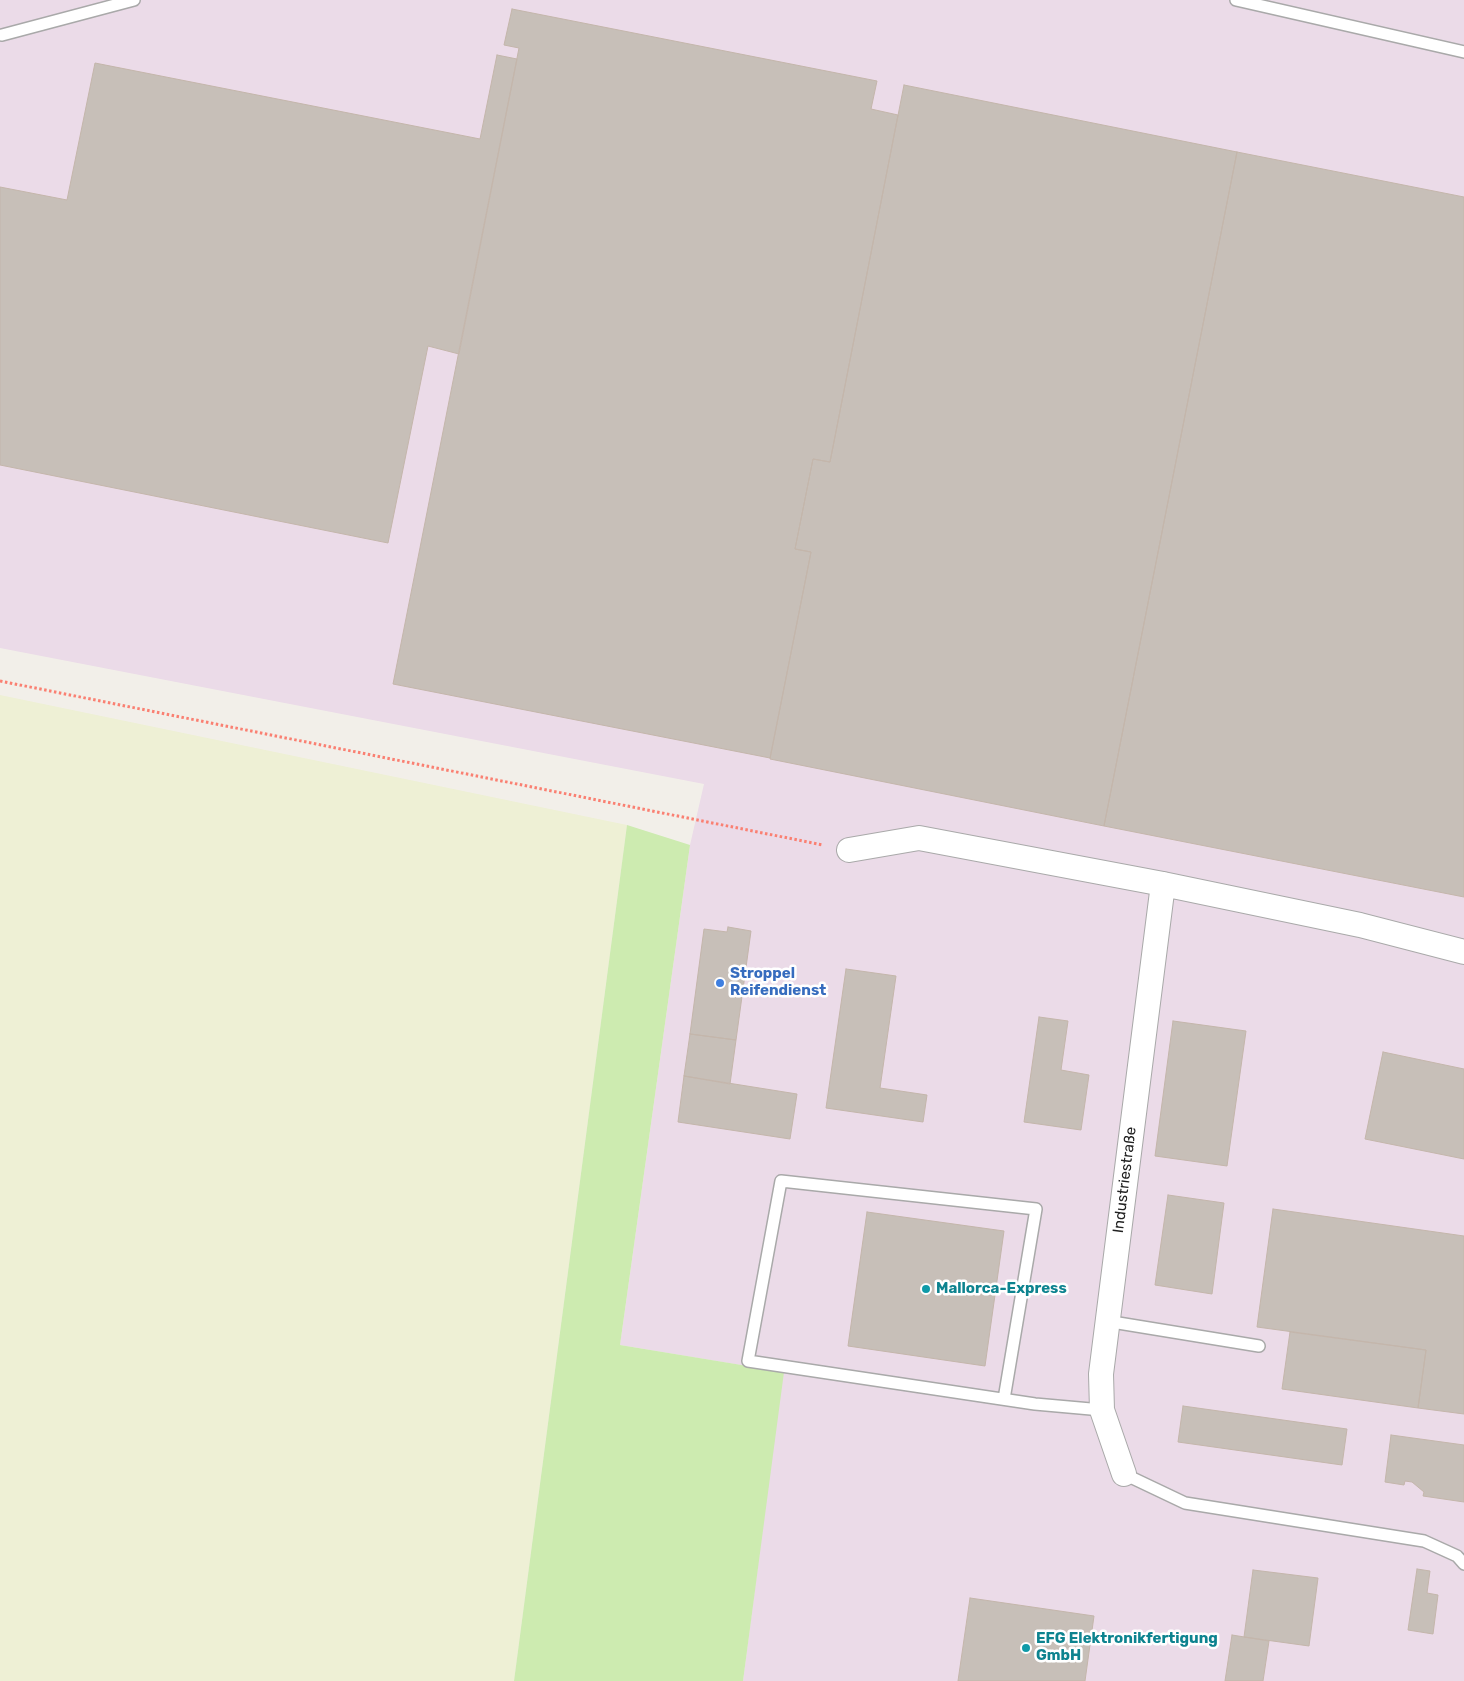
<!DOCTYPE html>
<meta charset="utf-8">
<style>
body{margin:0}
canvas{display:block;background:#f2efe9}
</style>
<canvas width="1464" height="1681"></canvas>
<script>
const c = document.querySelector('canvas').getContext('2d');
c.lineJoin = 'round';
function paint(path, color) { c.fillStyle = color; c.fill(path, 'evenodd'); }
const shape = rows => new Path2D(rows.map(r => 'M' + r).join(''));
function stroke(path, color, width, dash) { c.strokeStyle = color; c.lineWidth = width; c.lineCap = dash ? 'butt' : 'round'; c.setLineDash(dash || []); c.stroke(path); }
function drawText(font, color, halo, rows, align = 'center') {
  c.font = font + ' Rubik,sans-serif'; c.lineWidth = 5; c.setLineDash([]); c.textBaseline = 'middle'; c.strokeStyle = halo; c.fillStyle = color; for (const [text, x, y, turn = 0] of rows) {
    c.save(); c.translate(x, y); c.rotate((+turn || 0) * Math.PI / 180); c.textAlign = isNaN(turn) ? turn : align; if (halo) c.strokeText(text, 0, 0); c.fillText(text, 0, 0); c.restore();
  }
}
const industrial = shape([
 [0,0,1464,0,1464,1681,743,1681,783,1372,620,1345,690,845,704,784,0,648]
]);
const farmland = shape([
 [0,695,627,825,514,1681,0,1681]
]);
const grass = shape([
 [627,825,690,845,620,1345,784,1372,743,1681,514,1681]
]);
const building = shape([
 [512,9,877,81,871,109,898,115,830,462,813,459,795,549,811,552,770,758,393,684,519,48,504,45,512,9],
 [497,55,517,59,459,354,428,346,388,543,0,465,0,187,67,200,95,63,480,139,497,55],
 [904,85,1237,152,1104,826,770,759,811,552,795,549,813,459,830,462,904,85],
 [1237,152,1464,197,1464,897,1104,826,1237,152],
 [728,927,751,931,736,1040,690,1034,704,929,727,932,728,927],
 [846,969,896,976,880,1088,927,1095,923,1122,826,1108,846,969],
 [1039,1017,1068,1021,1061,1070,1089,1075,1081,1130,1024,1122,1039,1017],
 [1173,1021,1246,1031,1227,1166,1155,1156,1173,1021],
 [690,1034,736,1040,730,1084,684,1076,690,1034],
 [1383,1052,1464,1069,1464,1159,1365,1139,1383,1052],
 [684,1076,797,1094,790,1139,678,1122,684,1076],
 [1168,1195,1224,1203,1212,1294,1155,1285,1168,1195],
 [1273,1209,1464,1236,1464,1414,1418,1408,1426,1350,1257,1327,1273,1209],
 [867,1212,1004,1231,985,1366,848,1346,867,1212],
 [1290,1332,1426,1350,1418,1408,1282,1389,1290,1332],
 [1183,1406,1347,1429,1342,1465,1178,1442,1183,1406],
 [1391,1435,1464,1445,1464,1502,1423,1496,1424,1492,1412,1482,1405,1481,1404,1485,1385,1482,1391,1435],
 [1417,1569,1430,1571,1427,1593,1438,1595,1433,1634,1408,1630,1417,1569],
 [1253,1570,1318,1578,1309,1646,1244,1637,1253,1570],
 [970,1598,1094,1616,1085,1681,958,1681,970,1598],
 [1232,1635,1269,1641,1263,1681,1225,1681,1232,1635]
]);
const path = shape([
 [0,681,823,845]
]);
const service = shape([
 [1236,0,1464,52],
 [2,35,134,0],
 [1106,1321,1259,1346],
 [1004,1399,1036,1209,781,1181,748,1361,1035,1404,1102,1410],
 [1124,1474,1185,1503,1424,1541,1457,1556,1464,1564]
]);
const minor = shape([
 [849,850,919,838,1163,884,1360,925,1464,952],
 [1124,1474,1102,1410,1101,1374,1163,884]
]);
const markers = [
 [720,983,5,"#3f7fe0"],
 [926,1289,5,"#0f9aa8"],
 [1026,1648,5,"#0f9aa8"]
];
const shopNames = [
 ["Stroppel",730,974],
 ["Reifendienst",730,991]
];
const streetNames = [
 ["Industriestraße",1125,1180,-83]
];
const cultureNames = [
 ["Mallorca-Express",936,1289],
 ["EFG Elektronikfertigung",1036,1639],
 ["GmbH",1036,1656]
];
paint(industrial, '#ebdbe8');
paint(farmland, '#eef0d5');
paint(grass, '#cdebb0');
paint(building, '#c7bfb8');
stroke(building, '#c4b6ab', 1);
stroke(service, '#a9a9a9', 14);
stroke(minor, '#a9a9a9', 26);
stroke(path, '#fa8072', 3, [2.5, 2.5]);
stroke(service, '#fff', 11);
stroke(minor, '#fff', 24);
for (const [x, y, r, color] of markers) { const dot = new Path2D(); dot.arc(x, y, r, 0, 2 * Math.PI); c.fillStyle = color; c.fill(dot); stroke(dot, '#fff', 2); }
drawText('bold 15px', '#366cbe', '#fff', shopNames, 'left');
drawText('15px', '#222', '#fff', streetNames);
drawText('bold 15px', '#0d838f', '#fff', cultureNames, 'left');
</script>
